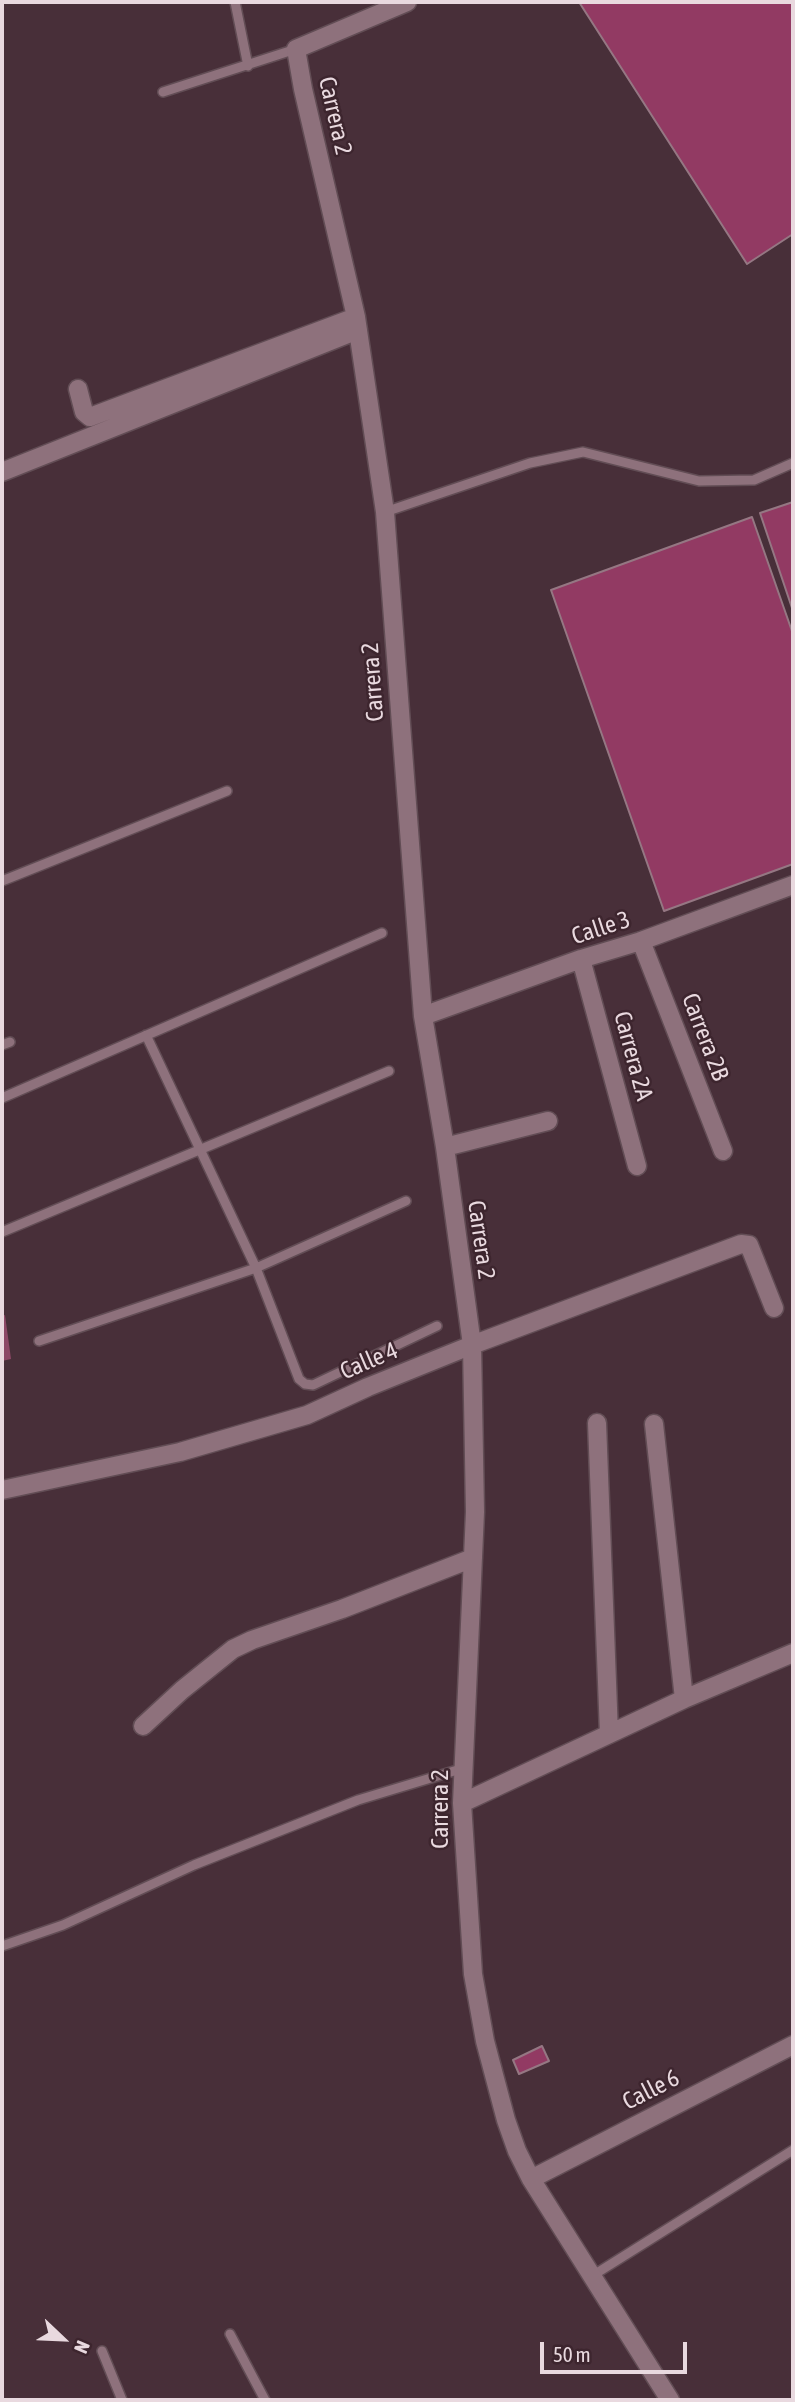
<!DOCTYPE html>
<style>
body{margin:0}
#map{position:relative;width:795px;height:2402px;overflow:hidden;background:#482f39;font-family:"Asap Condensed",sans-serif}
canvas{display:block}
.frame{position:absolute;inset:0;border:4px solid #e9d9df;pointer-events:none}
.north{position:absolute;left:28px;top:2304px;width:70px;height:70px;-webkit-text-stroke:5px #3d252e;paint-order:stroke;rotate:113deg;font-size:19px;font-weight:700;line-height:28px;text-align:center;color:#e9d9df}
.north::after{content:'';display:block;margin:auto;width:24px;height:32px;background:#e9d9df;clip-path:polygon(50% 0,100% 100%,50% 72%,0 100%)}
.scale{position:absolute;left:540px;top:2342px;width:147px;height:32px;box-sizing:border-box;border:4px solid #e9d9df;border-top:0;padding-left:9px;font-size:21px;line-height:24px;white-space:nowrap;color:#e9d9df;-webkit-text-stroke:5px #3d252e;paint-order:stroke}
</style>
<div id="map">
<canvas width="795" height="2402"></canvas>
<div class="frame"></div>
<div class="north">N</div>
<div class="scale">50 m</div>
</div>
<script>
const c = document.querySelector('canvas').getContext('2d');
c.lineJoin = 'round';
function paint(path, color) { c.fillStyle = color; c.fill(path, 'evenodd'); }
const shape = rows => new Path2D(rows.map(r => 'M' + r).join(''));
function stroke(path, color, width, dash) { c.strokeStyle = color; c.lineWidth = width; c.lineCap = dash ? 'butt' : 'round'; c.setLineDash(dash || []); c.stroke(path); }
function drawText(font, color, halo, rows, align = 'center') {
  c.font = font + ' "Asap Condensed",sans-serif'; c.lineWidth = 5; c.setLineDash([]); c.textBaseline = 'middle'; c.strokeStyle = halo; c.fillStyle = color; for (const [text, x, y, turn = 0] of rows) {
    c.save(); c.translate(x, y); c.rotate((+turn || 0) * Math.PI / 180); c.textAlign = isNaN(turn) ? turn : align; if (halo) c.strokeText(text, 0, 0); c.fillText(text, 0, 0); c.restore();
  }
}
const green = shape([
 [5,1315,11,1359,2,1361,2,1316]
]);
const building = shape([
 [579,2,793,2,793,234,747,264,579,2],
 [793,502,793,611,760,513,793,502],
 [752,517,793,634,793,864,664,911,551,590,752,517],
 [542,2046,549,2061,519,2074,513,2060,542,2046]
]);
const lane = shape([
 [235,2,248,66],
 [163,92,296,49],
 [385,512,530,463,583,452,699,481,754,480,793,463],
 [2,881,227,791],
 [146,1035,256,1268,299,1379,305,1384,313,1385,437,1326],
 [2,1045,10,1042],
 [2,1098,382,933],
 [2,1232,389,1071],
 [39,1341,256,1268,406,1201],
 [2,1946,63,1925,194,1865,358,1800,464,1768],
 [592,2276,793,2150],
 [230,2334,265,2400],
 [102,2351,122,2400]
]);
const street = shape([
 [407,2,296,49,303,89,356,317,385,512,423,1016,445,1147,472,1345,475,1512,462,1803,473,1974,485,2041,506,2120,517,2151,531,2179,670,2400],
 [78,389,84,412,90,417,356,317],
 [2,472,358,330],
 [641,941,723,1151],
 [581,959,637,1166],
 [423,1016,581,959,641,941,793,885],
 [445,1147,548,1121],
 [597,1423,609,1734],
 [654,1424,684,1699],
 [2,1490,180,1452,307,1415,368,1387,472,1345,741,1244,749,1245,774,1308],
 [143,1726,182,1690,233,1649,252,1640,342,1609,473,1558],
 [462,1803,684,1699,793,1653],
 [531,2179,793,2045]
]);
const streetNames = [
 ["Carrera 2",335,116,77],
 ["Carrera 2",373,682,-94],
 ["Calle 3",601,928,-18],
 ["Carrera 2B",705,1037,69],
 ["Carrera 2A",633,1056,75],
 ["Carrera 2",481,1240,82],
 ["Calle 4",369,1361,-23],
 ["Carrera 2",440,1809,-90],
 ["Calle 6",651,2090,-27]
];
paint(green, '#8c4866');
paint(building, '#923a63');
stroke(building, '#957783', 2);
stroke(lane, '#624d55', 12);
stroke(street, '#624d55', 21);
stroke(lane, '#8e717c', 9);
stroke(street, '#8e717c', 18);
drawText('24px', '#e9d9df', '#3d252e', streetNames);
</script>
